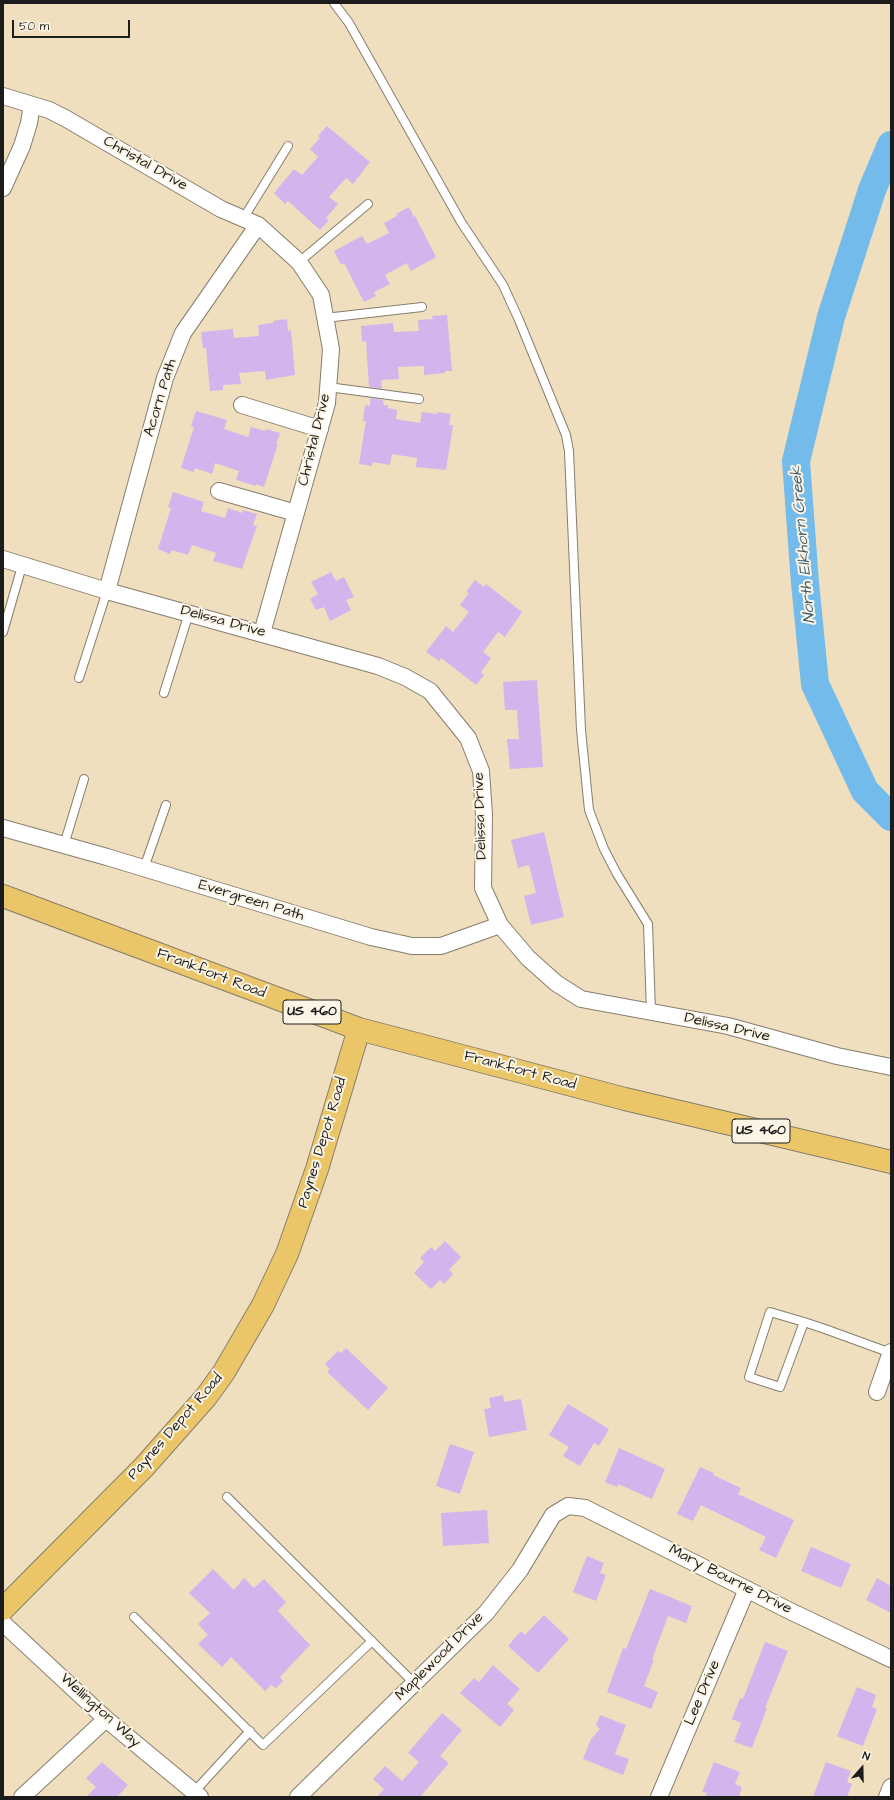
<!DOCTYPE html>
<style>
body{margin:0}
#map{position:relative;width:894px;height:1800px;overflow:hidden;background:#efdfbe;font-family:"Architects Daughter",sans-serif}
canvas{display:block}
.frame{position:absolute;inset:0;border:4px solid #1c1c1c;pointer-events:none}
.north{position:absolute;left:842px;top:1748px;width:40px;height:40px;-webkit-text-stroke:3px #fcf5e5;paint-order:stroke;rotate:20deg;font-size:11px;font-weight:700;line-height:16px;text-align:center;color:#1c1c1c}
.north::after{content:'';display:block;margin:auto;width:14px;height:18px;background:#1c1c1c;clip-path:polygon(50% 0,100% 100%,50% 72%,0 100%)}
.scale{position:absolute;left:12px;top:20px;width:118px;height:18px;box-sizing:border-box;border:2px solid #1c1c1c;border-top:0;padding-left:5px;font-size:12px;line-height:14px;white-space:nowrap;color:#1c1c1c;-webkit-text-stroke:3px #fcf5e5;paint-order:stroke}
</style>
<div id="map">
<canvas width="894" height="1800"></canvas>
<div class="frame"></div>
<div class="north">N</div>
<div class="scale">50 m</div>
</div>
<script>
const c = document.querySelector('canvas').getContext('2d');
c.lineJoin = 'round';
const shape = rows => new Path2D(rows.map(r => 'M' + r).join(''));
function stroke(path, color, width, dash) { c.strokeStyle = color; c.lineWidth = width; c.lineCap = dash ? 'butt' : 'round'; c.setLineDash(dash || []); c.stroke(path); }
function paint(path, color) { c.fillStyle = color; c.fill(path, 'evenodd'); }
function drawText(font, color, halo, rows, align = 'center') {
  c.font = font + ' "Architects Daughter",sans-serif'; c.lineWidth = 4; c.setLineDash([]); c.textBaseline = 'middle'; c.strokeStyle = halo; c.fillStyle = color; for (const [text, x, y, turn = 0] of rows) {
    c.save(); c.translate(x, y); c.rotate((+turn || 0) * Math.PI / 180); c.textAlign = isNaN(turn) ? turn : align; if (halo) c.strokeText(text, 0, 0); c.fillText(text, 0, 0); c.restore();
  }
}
const river = shape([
 [891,145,872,190,831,317,796,461,805,583,815,684,865,791,891,817]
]);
const building = shape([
 [327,126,370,162,353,184,346,178,329,197,338,204,326,218,329,220,320,230,288,201,285,204,274,193,294,169,302,175,318,157,310,149,320,138,318,136],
 [409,207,414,217,415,216,436,257,411,271,407,263,385,275,390,284,374,292,376,296,364,302,344,263,341,265,334,251,362,236,367,244,389,233,384,223,397,216,396,214],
 [447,315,452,371,445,371,445,373,424,375,424,366,398,367,399,379,381,380,382,389,369,387,366,341,362,342,361,326,393,323,394,332,419,331,418,320,433,319,432,316],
 [287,319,288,331,291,330,295,375,266,380,265,371,239,373,241,384,223,385,223,390,210,391,206,348,203,348,201,332,233,329,234,338,259,336,258,325,273,323,273,321],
 [370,398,383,400,384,405,388,405,388,408,397,410,396,419,420,423,422,412,437,414,437,412,451,414,449,425,453,425,446,470,416,467,417,458,392,454,390,465,373,462,372,466,359,464,366,421,363,421,365,405,370,406],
 [196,411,227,420,224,429,248,437,251,427,265,431,266,429,280,433,276,444,278,444,264,487,256,484,256,486,236,480,239,471,215,463,212,474,195,468,193,472,181,468,194,427,191,426],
 [173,492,204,502,201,511,225,518,228,508,242,513,243,510,257,514,253,525,257,526,242,569,213,561,216,553,192,545,188,555,172,550,170,554,158,549,171,508,168,507],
 [331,572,336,581,344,577,354,597,346,600,351,610,330,621,324,607,316,610,310,599,318,594,311,582],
 [475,580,484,587,486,584,522,612,505,637,498,632,483,652,491,658,481,672,484,675,476,685,441,658,439,661,426,652,446,626,453,632,469,612,460,605,469,593,466,592],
 [537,680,543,767,510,769,507,739,519,739,517,710,505,710,503,682],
 [544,832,564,917,531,925,524,896,536,893,529,865,518,868,511,840],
 [445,1241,461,1257,449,1270,453,1274,444,1284,440,1280,431,1289,414,1273,424,1262,420,1258,431,1247,435,1251],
 [346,1348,388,1388,368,1410,327,1372,330,1369,325,1364,338,1351,341,1353],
 [503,1395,504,1402,521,1399,527,1430,489,1437,484,1409,491,1408,489,1398],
 [568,1404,609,1429,599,1446,594,1443,580,1466,563,1456,569,1447,549,1435],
 [450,1444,474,1452,460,1494,436,1486],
 [619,1448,665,1469,652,1499,618,1484,617,1487,605,1482],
 [700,1467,714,1473,713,1475,741,1488,738,1494,794,1520,776,1558,759,1550,766,1537,701,1505,693,1521,677,1514],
 [487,1510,489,1543,443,1546,441,1513],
 [811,1547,851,1564,841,1588,801,1571],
 [587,1556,604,1563,600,1573,606,1575,596,1601,573,1592],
 [213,1569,234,1590,244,1578,254,1588,264,1579,286,1602,278,1611,310,1645,280,1677,283,1681,276,1688,271,1685,265,1691,231,1657,222,1667,198,1644,208,1635,198,1624,210,1613,189,1593],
 [877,1578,891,1586,891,1613,866,1600],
 [650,1589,692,1606,686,1623,668,1616,652,1659,654,1660,644,1686,658,1692,651,1709,607,1692,623,1648,626,1649],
 [544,1615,569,1639,538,1673,508,1646,521,1631,525,1635],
 [765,1642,788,1651,765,1708,767,1708,752,1748,734,1742,741,1723,732,1719,740,1698,743,1699],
 [493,1665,520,1689,507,1704,514,1710,500,1727,460,1693,474,1678,479,1682],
 [857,1687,876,1695,872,1707,877,1709,863,1746,837,1736],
 [442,1713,462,1730,440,1756,449,1763,420,1797,377,1797,384,1789,373,1779,385,1766,402,1781,419,1762,408,1753],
 [600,1715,626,1725,615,1754,629,1759,623,1775,583,1759,591,1739,600,1729,596,1725],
 [102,1762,128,1785,117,1797,86,1797,96,1787,86,1778],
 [714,1762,740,1772,735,1784,742,1787,739,1797,705,1797,707,1793,702,1792],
 [826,1762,851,1771,847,1782,852,1784,847,1797,813,1797]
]);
const lane = shape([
 [334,3,349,23,461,222,503,285,519,320,566,435,569,451,581,730,589,810,604,849,617,874,648,924,651,1012],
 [243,219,288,146],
 [299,262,368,204],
 [325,318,422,307],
 [328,387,419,399],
 [3,632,22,566],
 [79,678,107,591],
 [164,693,189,613],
 [64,845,84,779],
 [144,868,166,805],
 [804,1322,780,1387,749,1377,770,1312,804,1322,825,1329,891,1353],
 [227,1497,414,1683],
 [134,1617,263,1745,372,1641],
 [194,1792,250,1731]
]);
const street = shape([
 [3,96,49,110,65,118,221,209,258,225,299,262,321,295,331,349,327,403,262,633],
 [3,188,22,146,29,123,32,105],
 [242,405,320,429],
 [219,491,296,513],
 [3,559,107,591,378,666,405,677,430,691,468,738,481,771,484,815,483,888,500,925,528,958,556,983,581,999,728,1026,837,1056,891,1067],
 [107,591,165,378,183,333,258,225],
 [3,828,107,857,371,937,412,946,441,946,500,925],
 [877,1392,891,1352],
 [3,1623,106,1719,200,1797],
 [22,1797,106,1719],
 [298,1797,486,1613,520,1570,553,1515,568,1506,585,1508,790,1611,891,1659],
 [659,1797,747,1589],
 [887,1797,891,1787]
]);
const primary = shape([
 [3,896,359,1029,625,1099,891,1162],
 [3,1609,144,1467,206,1397,224,1372,263,1305,287,1254,317,1169,359,1029]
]);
const shields = [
 [312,1012,58],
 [761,1131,58]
];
const shieldNames = [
 ["US 460",312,1012],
 ["US 460",761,1131]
];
const streetNames = [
 ["Christal Drive",145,164,30],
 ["Acorn Path",161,398,-73],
 ["Christal Drive",315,440,-76],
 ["Delissa Drive",223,622,15],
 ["Delissa Drive",481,816,-92],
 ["Evergreen Path",251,901,17],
 ["Frankfort Road",211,974,21],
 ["Delissa Drive",727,1028,13],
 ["Frankfort Road",520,1071,15],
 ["Paynes Depot Road",323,1143,-73],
 ["Paynes Depot Road",176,1427,-49],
 ["Mary Bourne Drive",730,1580,27],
 ["Maplewood Drive",440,1657,-45],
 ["Lee Drive",703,1693,-67],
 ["Wellington Way",100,1711,42]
];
const waterNames = [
 ["North Elkhorn Creek",804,545,-95]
];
stroke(river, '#72bbea', 28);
paint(building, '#d2b5ec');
stroke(lane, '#867e6d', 10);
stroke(street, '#867e6d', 18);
stroke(primary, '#867e6d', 24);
stroke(lane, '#fff', 8);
stroke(street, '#fff', 16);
stroke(primary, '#ebc669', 22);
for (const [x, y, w] of shields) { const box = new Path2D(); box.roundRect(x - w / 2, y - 12, w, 24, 3); c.fillStyle = '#fcf5e5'; c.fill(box); stroke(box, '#1c1c1c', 1); }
drawText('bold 14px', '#1c1c1c', null, shieldNames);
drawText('15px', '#1c1c1c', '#fcf5e5', streetNames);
drawText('italic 16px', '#3e5c6e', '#fcf5e5', waterNames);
</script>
